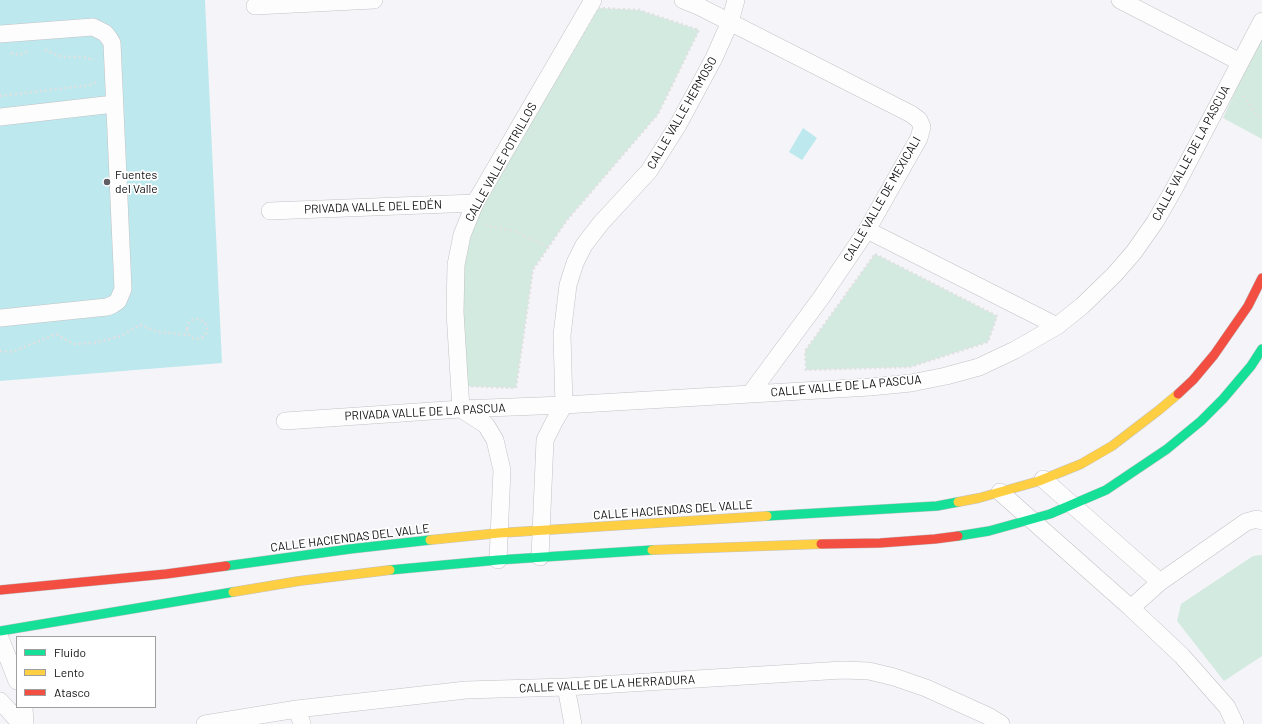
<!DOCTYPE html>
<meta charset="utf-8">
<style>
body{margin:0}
#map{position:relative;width:1262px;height:724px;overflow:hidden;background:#f5f4f9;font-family:Barlow,sans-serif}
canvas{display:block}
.legend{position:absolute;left:16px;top:636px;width:140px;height:72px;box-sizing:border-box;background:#fff;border:1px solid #9f9fa0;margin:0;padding:5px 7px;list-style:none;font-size:12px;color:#0f0e11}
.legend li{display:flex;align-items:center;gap:8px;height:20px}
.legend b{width:20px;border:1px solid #9f9fa0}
</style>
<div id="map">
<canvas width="1262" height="724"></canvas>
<ul class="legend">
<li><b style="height:5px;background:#16e098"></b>Fluido</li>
<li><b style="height:5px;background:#ffcf43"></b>Lento</li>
<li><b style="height:5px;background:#f24e42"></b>Atasco</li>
</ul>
</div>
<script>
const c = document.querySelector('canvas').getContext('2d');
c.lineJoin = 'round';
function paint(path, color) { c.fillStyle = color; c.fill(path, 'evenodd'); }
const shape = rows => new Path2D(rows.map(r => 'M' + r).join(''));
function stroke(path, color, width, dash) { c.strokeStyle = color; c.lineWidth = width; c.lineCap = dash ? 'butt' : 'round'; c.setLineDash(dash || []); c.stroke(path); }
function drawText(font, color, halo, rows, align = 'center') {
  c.font = font + ' Barlow,sans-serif'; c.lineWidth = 3.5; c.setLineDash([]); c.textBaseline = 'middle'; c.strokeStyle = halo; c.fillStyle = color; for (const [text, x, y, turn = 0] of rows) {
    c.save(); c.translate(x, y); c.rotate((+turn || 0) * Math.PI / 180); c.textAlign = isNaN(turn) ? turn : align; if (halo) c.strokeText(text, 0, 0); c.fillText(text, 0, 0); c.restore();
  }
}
const green = shape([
 [598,8,639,10,699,30,658,114,567,220,533,269,516,388,461,386,457,273,476,211],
 [1262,33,1262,139,1223,118],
 [875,254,997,316,988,342,910,367,806,370,805,351],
 [1262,555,1262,656,1224,681,1177,621,1181,604,1253,556]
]);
const water = shape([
 [0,0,205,0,222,363,0,381],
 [803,128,817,138,802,160,789,152]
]);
const path = shape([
 [598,8,639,10,699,30,658,114,567,220,533,270,516,388,461,386,457,273,476,211,598,8],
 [45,50,62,57,83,57,94,60],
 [11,53,20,55,27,52],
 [0,96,90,85,96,82],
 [1243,96,1259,117,1262,118],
 [485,225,514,231,548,247],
 [875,254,997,316,988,342,910,367,806,370,805,351,875,254],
 '187 329a10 10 0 1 1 20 0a10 10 0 1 1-20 0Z',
 [0,351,12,352,56,334,74,344,94,343,121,336,140,325,158,332,189,335]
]);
const street = shape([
 [683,0,700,7,911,114,919,120,922,127,919,138,867,230,821,298,750,394],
 [1120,0,1240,62],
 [255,6,374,0],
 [0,34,93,27,105,33,109,38,112,43,123,289,118,301,112,305,107,307,0,318],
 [0,117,114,104],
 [270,211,475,203],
 [867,230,1057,326],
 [285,421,461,409,564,405,870,387,911,383,946,376,979,367,1015,350,1057,326,1082,306,1114,275,1134,252,1155,222,1174,189,1262,21],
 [1043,479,1160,582],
 [1000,492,1131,608,1182,656,1227,707,1235,724],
 [540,557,545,440,554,422,564,405,562,335,568,285,575,263,584,245,601,223,649,171,678,125,714,58,730,22,736,0],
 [498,560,502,470,495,440,486,425,461,409,455,312,456,265,462,235,475,203,593,0],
 [1131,608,1160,582,1246,522,1257,519,1262,521],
 [0,638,17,681],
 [566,687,573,724],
 [0,701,21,724],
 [24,707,25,724],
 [297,709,302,724],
 [205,724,297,709,466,690,566,687,843,670,869,671,894,677,926,688,988,716,1001,724]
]);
const fast = shape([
 [767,516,937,506,958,502],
 [958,536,989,531,1050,514,1106,490,1167,449,1201,421,1223,399,1251,366,1262,349],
 [226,566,350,549,430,540],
 [390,570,498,560,652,550],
 [0,631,233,592]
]);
const slow = shape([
 [958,502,979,498,1039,481,1081,464,1112,446,1159,410,1178,394],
 [430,540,499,533,767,516],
 [652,550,821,544],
 [233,592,299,581,390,570]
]);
const jam = shape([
 [1178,394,1193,380,1214,355,1248,306,1262,278],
 [821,544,880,543,935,539,958,536],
 [0,590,166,574,226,566]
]);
const markers = [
 [107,182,4,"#605e62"]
];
const streetNames = [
 ["CALLE VALLE HERMOSO",682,113,-60],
 ["CALLE VALLE DE LA PASCUA",1191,153,-62],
 ["CALLE VALLE POTRILLOS",501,162,-61],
 ["CALLE VALLE DE MEXICALI",882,199,-60],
 ["PRIVADA VALLE DEL EDÉN",373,207,-2],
 ["CALLE VALLE DE LA PASCUA",846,386,-5],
 ["PRIVADA VALLE DE LA PASCUA",425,412,-3],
 ["CALLE HACIENDAS DEL VALLE",673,510,-4],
 ["CALLE HACIENDAS DEL VALLE",350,538,-7],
 ["CALLE VALLE DE LA HERRADURA",607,684,-3]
];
const poiNames = [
 ["Fuentes",115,175],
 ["del Valle",115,189]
];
paint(green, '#d3eae0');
paint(water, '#bde9ee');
stroke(street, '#c2c2c5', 18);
stroke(fast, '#c2c2c5', 10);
stroke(slow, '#c2c2c5', 10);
stroke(jam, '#c2c2c5', 10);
stroke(path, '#e0e0e1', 2.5, [2, 3]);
stroke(street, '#fefdfe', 17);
stroke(fast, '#16e098', 9);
stroke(slow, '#ffcf43', 9);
stroke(jam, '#f24e42', 9);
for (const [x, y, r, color] of markers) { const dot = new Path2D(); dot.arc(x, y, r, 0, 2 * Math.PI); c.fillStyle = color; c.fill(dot); stroke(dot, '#fff', 1.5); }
drawText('12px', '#0f0e11', '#fff', streetNames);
drawText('12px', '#0f0e11', '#fff', poiNames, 'left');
</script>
